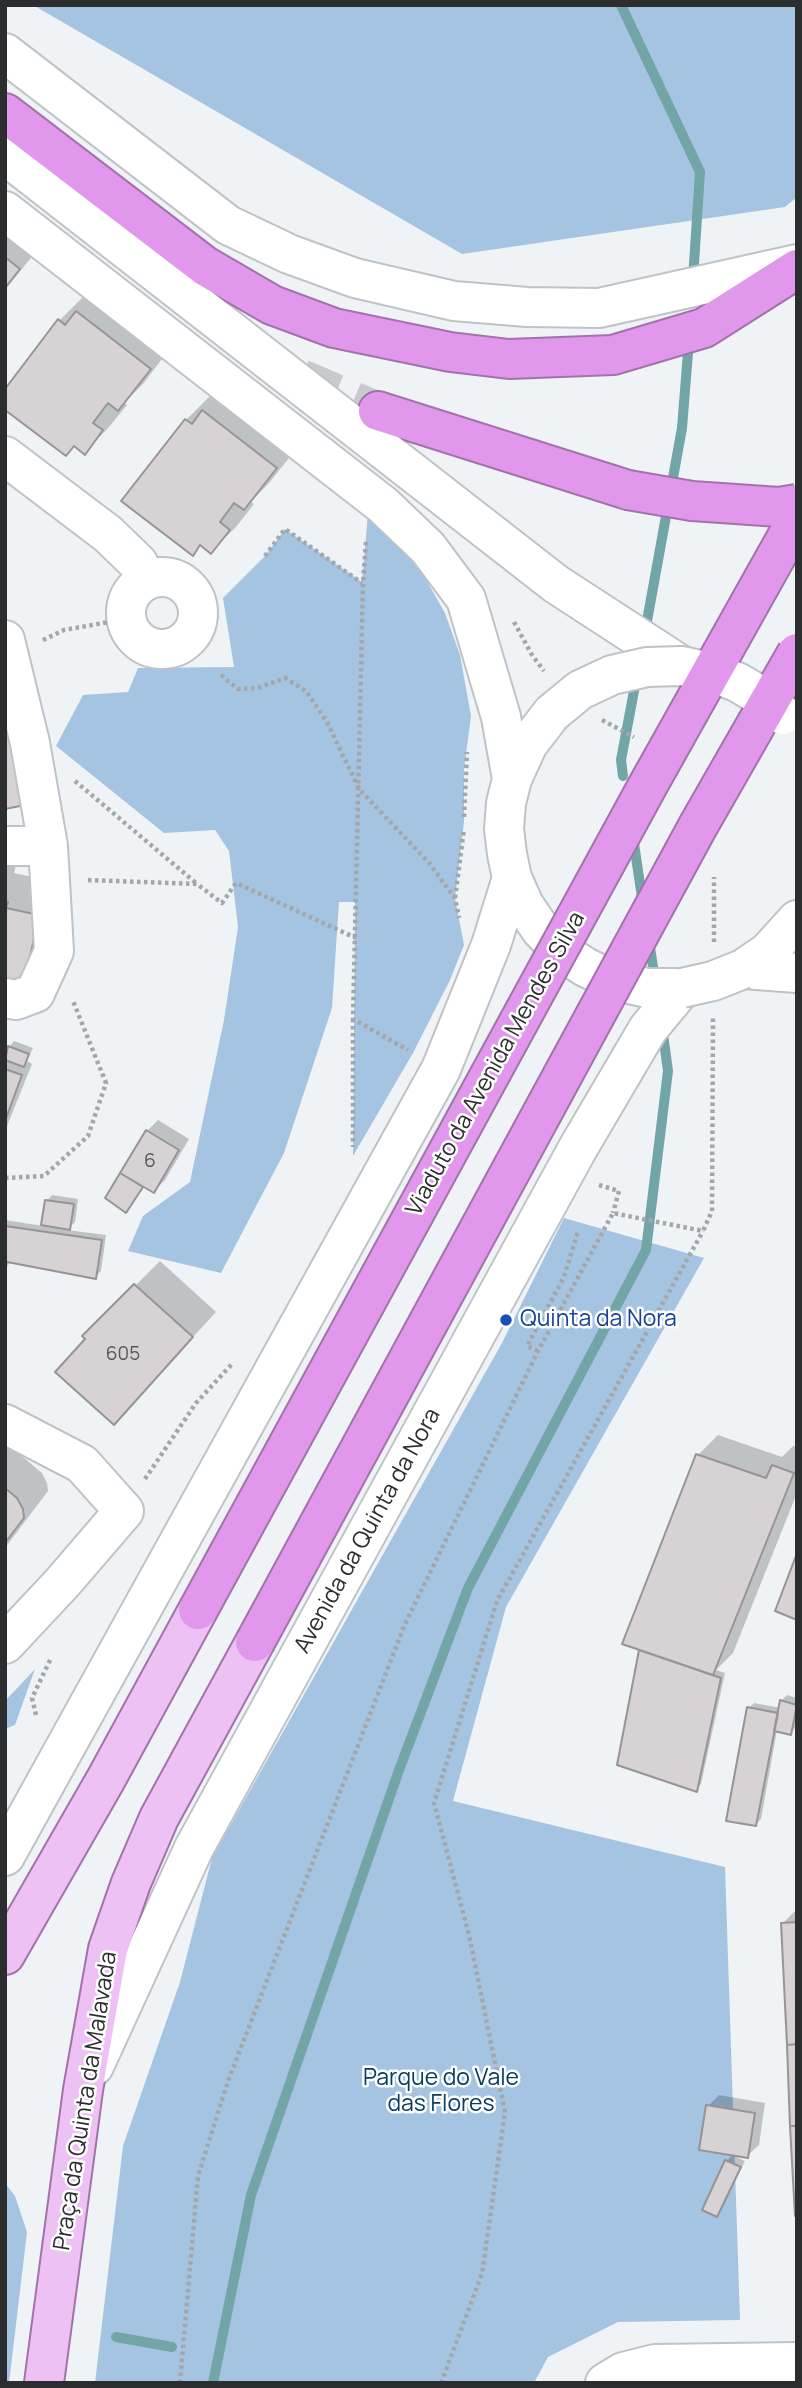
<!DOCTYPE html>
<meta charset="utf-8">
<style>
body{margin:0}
#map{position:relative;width:802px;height:2388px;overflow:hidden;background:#eff3f6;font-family:Manrope,sans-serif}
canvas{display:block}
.frame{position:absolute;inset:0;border:7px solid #2c2d2e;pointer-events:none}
</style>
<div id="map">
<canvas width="802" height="2388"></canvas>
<div class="frame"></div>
</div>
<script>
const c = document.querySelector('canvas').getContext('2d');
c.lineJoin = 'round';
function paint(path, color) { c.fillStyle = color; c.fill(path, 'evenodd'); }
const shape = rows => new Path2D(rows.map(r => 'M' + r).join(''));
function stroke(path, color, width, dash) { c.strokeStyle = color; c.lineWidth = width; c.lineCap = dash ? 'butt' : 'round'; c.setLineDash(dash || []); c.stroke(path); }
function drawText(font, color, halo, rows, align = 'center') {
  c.font = font + ' Manrope,sans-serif'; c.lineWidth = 5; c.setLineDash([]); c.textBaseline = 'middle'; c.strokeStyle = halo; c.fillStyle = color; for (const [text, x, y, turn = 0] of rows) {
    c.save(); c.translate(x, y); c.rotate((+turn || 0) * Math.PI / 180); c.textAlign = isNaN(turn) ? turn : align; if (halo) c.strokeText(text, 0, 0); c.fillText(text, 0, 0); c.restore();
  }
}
const green = shape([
 [33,5,797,5,797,197,785,207,462,254],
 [368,513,415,560,445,613,460,655,471,716,464,769,464,822,455,898,464,945,450,980,413,1053,353,1156,355,902,339,902,332,1008,284,1153,221,1273,128,1251,143,1216,190,1182,224,1020,238,927,229,851,215,830,164,833,56,746,83,695,128,692,138,668,234,667,223,598,265,556,285,529,362,582],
 [564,1218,704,1258,506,1607,453,1801,725,1867,740,2320,618,2322,548,2357,534,2383,95,2383,123,2146,180,1982,212,1858,502,1343],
 [35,1669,15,1725,5,1729,5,1701],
 [5,2183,15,2196,27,2232,9,2383,5,2383]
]);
const shadow = shape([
 [5,214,43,243,5,290],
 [84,296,174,343,143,384,124,403,127,405,109,427,85,452,59,321],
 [211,395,301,443,269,483,251,502,254,504,236,527,211,551,202,544,193,553,124,500,186,420],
 [5,863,16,865,14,873,32,877,30,883,63,890,47,963,5,984],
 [14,1041,33,1048,27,1061,32,1064,5,1131,5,1052],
 [158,1120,189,1139,165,1180,154,1191,144,1186,126,1210,108,1197,147,1131],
 [52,1195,78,1199,75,1222,67,1230,106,1235,101,1271,95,1277,10,1261,5,1271,5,1220,43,1226,47,1201],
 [160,1261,216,1312,114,1423,88,1338,85,1336],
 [718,1435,782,1457,793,1446,797,1447,797,1493,733,1653,716,1670,725,1673,701,1784,696,1790,640,1651,698,1455],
 [5,1442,42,1473,47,1483,48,1491,5,1548],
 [787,1695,797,1698,797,1725,791,1733,777,1730,761,1819,756,1824,749,1708,754,1703,781,1708,782,1700],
 [797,1909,797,2218,783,1923],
 [719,2095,765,2103,759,2145,747,2156,708,2106],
 [732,2155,745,2161,722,2209,717,2215,704,2209,727,2161]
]);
const stream = shape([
 [621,5,700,172,693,279],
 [645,632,682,428,689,340],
 [623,776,621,760,637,675],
 [633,837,643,904],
 [649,941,655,980],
 [116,2337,172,2347],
 [213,2383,251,2195,399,1770,468,1588,646,1250,668,1071,662,1027]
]);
const building = shape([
 [5,257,20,269,5,288,5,257],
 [76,311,151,369,118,411,108,403,93,423,103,430,85,455,74,446,66,456,5,410,5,389,58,319,65,325,76,311],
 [202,410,277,468,244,510,234,503,220,522,230,530,211,554,200,545,193,556,121,501,185,419,192,424,202,410],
 [17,731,30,804,5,809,5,733,17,731],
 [5,901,8,902,6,908,39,915,23,990,5,986,5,901],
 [8,1046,29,1054,24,1067,5,1060,8,1046],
 [5,1069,22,1075,5,1121,5,1069],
 [146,1130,179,1150,154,1193,120,1173,146,1130],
 [120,1173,143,1187,126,1213,105,1198,120,1173],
 [45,1200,74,1204,70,1230,41,1225,45,1200],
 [5,1226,102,1240,96,1279,7,1262,5,1266,5,1226],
 [134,1284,193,1337,114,1425,55,1372,85,1339,82,1336,134,1284],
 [696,1454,766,1478,772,1465,794,1473,713,1675,622,1644,696,1454],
 [5,1488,17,1498,23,1509,24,1518,5,1543,5,1488],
 [797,1553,797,1620,775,1611,797,1553],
 [639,1650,721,1678,697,1792,617,1765,639,1650],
 [780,1700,797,1705,791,1735,774,1731,780,1700],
 [747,1707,778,1713,756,1826,726,1821,747,1707],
 [797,1922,797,2044,787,2045,781,1923,797,1922],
 [797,2044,797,2126,790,2126,787,2045,797,2044],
 [706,2105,755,2113,748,2158,699,2150,706,2105],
 [790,2126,797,2126,797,2216,795,2216,790,2126],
 [725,2160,741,2167,717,2217,702,2210,725,2160]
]);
const highwayTunnel = shape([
 [301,378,378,411]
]);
const path = shape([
 [366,542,363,583,353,1019,408,1050],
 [265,556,285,529,362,583],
 [514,622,532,655,544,671],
 [43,640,64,630,109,622],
 [221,675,238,689,258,688,285,678,306,691,327,722,359,789,429,863,455,898,459,918],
 [602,720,634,737],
 [75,781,196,883],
 [464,817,467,752],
 [88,880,197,884,222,903,236,883,356,938],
 [455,898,464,829],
 [714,942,714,877],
 [353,1019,353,1147],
 [5,1178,44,1176,88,1136,106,1083,73,1001],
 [599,1185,619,1191,613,1213],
 [538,1351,527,1346,564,1277,578,1231],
 [145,1479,196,1403,232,1364],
 [36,1715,32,1698,51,1658],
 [180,2383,198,2176,228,2081,405,1624,538,1351,613,1213,703,1231,712,1211,713,1017],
 [441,2383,482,2274,505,2112,469,1935,434,1803,497,1601,703,1231]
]);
const street = shape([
 [5,456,108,534,138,563,146,581],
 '126 613a36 36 0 1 1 72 0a36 36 0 1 1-72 0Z',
 [5,640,30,743,48,846,54,951,35,993,16,1000,5,998],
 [5,846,48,846],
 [743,969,797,973],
 [5,1424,82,1464,124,1511,63,1582,5,1644],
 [605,2383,623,2372,655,2364,797,2362]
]);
const secondary = shape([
 [5,53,228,225,289,254,355,278,454,301,527,307,599,308,797,264],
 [5,155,556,584,682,666],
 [5,211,383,505,428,548,466,599,501,717,512,779],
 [552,713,528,744,512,779,506,803,504,829,507,854,512,878,524,905,541,930,561,951,585,967,612,980,647,988,682,988],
 [743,969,768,952,797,920],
 [5,1856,441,1069,491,945,512,878],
 [94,2066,194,1848,578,1148,648,1029,682,988]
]);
const primary = shape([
 [5,1955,106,1779,198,1610],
 [44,2383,83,2090,108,1949,131,1883,159,1818,255,1642]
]);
const highway = shape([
 [5,113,205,266,272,305,334,328,450,352,509,359,613,355,704,328,797,269],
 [378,411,628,490]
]);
const secondaryBridge = shape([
 [552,713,580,690,612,675,647,667,682,666,710,672,737,682,761,696,783,715],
 [682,988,713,981,743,969]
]);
const highwayBridge = shape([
 [628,490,692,501,779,507,797,504],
 [198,1610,648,785,797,519],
 [255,1642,698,826,797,653]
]);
const markers = [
 [506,1320,7,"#1a4fb4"]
];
const numberNames = [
 ["6",150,1162],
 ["605",123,1355]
];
const streetNames = [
 ["Viaduto da Avenida Mendes Silva",496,1064,-61],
 ["Avenida da Quinta da Nora",368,1531,-61],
 ["Praça da Quinta da Malavada",86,2101,-81]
];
const transitNames = [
 ["Quinta da Nora",520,1320]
];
const parkNames = [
 ["Parque do Vale",441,2079],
 ["das Flores",441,2105]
];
paint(green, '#a5c4e1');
paint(shadow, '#0003');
stroke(stream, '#72a5a6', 10);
paint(building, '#d7d2d4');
stroke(building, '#989395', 2);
stroke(highwayTunnel, '#c8cbce', 38, [38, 19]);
stroke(street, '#bfc2c6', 42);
stroke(secondary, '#bfc2c6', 42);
stroke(primary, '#a273aa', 42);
stroke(highway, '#a273aa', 42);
stroke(path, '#a4a7a9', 4.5, [3.5, 3.5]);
stroke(street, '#fff', 38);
stroke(secondary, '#fff', 38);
stroke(primary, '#edc1f4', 38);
stroke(highway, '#e198ec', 38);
stroke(secondaryBridge, '#bfc2c6', 42, []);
stroke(highwayBridge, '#a273aa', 42, []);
stroke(secondaryBridge, '#fff', 38);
stroke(highwayBridge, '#e198ec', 38);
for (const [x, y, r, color] of markers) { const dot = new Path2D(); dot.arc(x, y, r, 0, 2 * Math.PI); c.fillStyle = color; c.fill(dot); stroke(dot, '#fff', 2.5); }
drawText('19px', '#575658', null, numberNames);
drawText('23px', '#2c2d2e', '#fff', streetNames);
drawText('23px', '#164399', '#fff', transitNames, 'left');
drawText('23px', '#073c63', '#fff', parkNames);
</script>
